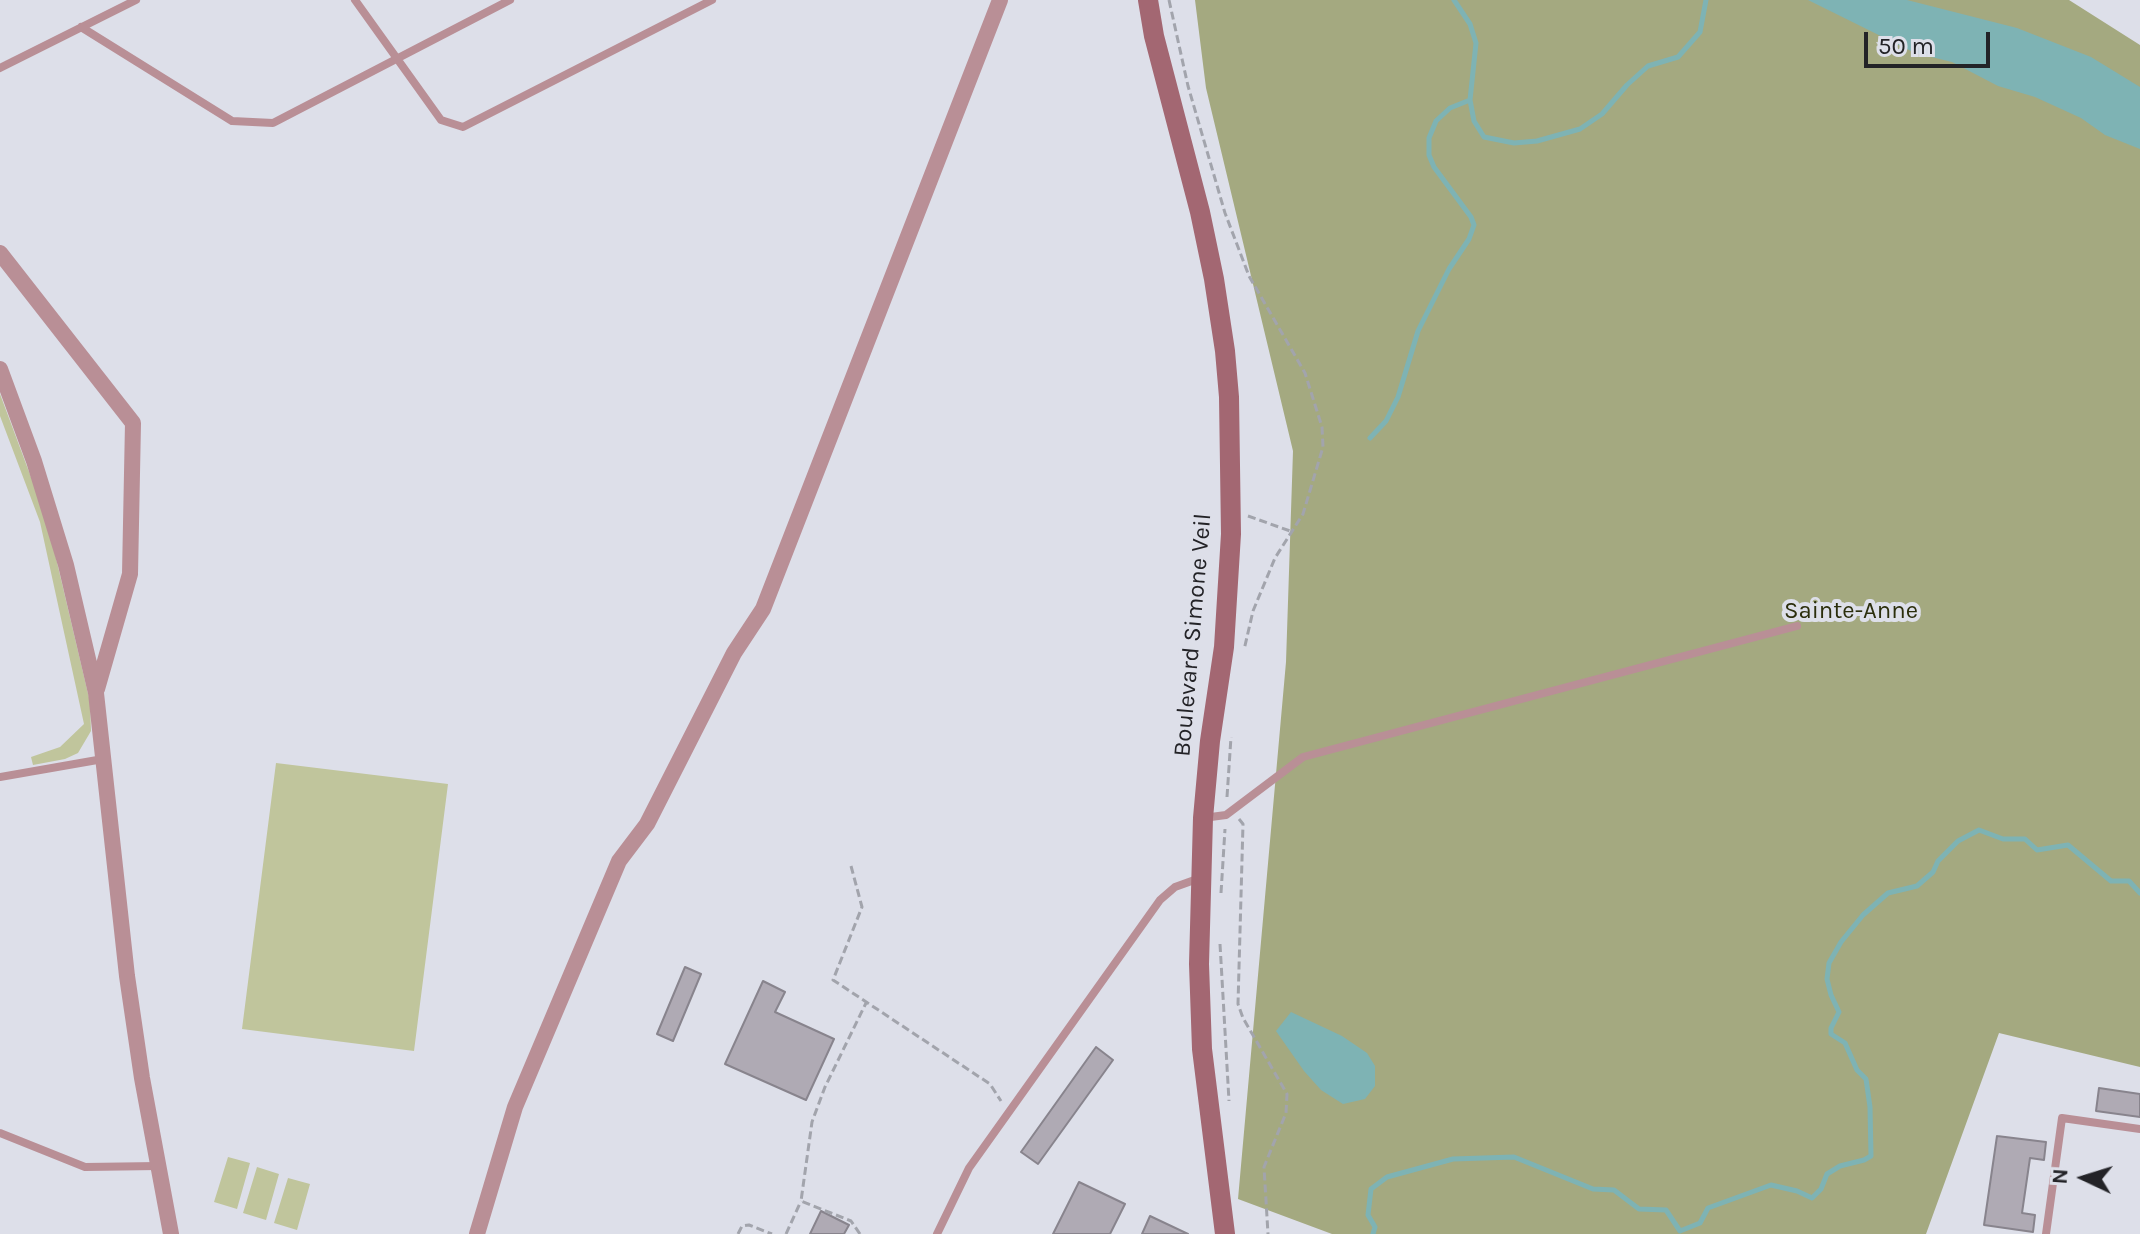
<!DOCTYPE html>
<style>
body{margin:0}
#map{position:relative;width:2140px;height:1234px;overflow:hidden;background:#dddfe9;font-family:Karla,sans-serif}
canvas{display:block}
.north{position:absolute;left:2044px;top:1138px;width:80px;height:80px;-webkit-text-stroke:6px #dddfe9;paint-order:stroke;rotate:274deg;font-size:22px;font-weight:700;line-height:32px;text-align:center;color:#232327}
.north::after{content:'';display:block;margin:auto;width:28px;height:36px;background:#232327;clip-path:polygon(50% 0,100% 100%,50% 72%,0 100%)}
.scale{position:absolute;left:1864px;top:32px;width:126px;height:36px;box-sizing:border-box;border:4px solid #232327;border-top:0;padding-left:10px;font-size:24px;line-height:28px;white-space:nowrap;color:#232327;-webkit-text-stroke:6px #dddfe9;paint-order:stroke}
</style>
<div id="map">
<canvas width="2140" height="1234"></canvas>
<div class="north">N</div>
<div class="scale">50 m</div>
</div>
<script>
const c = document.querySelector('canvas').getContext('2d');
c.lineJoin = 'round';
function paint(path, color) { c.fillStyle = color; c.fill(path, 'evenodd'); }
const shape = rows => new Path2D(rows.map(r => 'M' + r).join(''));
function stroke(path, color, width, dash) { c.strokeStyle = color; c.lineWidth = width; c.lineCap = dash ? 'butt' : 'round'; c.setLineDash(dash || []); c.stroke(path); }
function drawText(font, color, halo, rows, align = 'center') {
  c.font = font + ' Karla,sans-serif'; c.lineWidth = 8; c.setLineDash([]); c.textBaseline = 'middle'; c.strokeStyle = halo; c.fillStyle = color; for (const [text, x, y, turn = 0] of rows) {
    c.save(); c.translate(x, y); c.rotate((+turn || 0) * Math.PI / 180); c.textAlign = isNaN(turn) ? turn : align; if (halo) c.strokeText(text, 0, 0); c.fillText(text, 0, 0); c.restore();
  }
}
const green = shape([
 [0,394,47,520,90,702,91,731,78,753,65,759,33,765,31,757,60,747,84,724,40,522,0,416],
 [276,763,448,784,414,1051,242,1029],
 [228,1157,250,1163,237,1209,214,1202],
 [257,1167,279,1174,266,1220,243,1213],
 [288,1178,310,1184,297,1230,274,1223]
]);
const forest = shape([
 [1195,0,2069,0,2140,45,2140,1067,1999,1033,1926,1234,1332,1234,1238,1199,1286,662,1293,451,1206,88]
]);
const water = shape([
 [1808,0,1907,0,2017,28,2091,57,2140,87,2140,149,2105,135,2081,118,2035,97,1998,86,1952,62,1915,53],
 [1291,1012,1342,1036,1367,1053,1375,1066,1375,1086,1365,1099,1343,1104,1321,1090,1304,1071,1276,1031]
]);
const stream = shape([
 [1454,0,1470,24,1476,43,1470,100,1474,121,1484,137,1514,143,1537,141,1580,129,1602,114,1627,85,1648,66,1678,57,1700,32,1706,0],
 [1370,438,1386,421,1398,397,1418,331,1449,269,1469,239,1474,225,1471,217,1434,167,1429,155,1429,138,1436,121,1450,108,1470,100],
 [1373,1234,1375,1227,1368,1215,1371,1189,1387,1177,1453,1159,1514,1157,1593,1189,1614,1190,1639,1209,1666,1210,1680,1231,1700,1223,1708,1208,1771,1185,1797,1191,1812,1198,1821,1189,1827,1174,1840,1166,1864,1160,1871,1156,1870,1107,1866,1079,1857,1070,1845,1043,1831,1034,1831,1028,1839,1012,1831,995,1827,979,1829,963,1841,942,1863,915,1888,893,1917,886,1933,872,1938,861,1958,841,1979,830,2003,839,2025,839,2037,850,2068,845,2111,881,2129,881,2140,893]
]);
const building = shape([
 [685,967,701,974,673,1041,657,1034,685,967],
 [763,981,785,992,775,1012,834,1039,806,1100,725,1064,763,981],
 [1096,1047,1113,1060,1038,1164,1021,1152,1096,1047],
 [2099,1088,2140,1094,2140,1117,2096,1111,2099,1088],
 [1997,1136,2046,1142,2044,1160,2030,1158,2022,1213,2035,1215,2033,1232,1984,1225,1997,1136],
 [1079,1182,1125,1204,1110,1234,1053,1234,1079,1182],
 [821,1211,849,1225,844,1234,810,1234,821,1211],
 [1150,1216,1188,1234,1142,1234,1150,1216]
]);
const path = shape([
 [1169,0,1188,86,1225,213,1249,276,1305,373,1322,427,1323,447,1303,514,1275,558,1253,611,1244,650],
 [1248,516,1293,532],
 [1227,797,1231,737],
 [1239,819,1243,824,1238,1004,1243,1018,1287,1094,1286,1113,1264,1167,1268,1234],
 [851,866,862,907,833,980,990,1084,1001,1101],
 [1221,893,1225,829],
 [1220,944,1229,1101],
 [738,1234,742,1226,749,1225,772,1234],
 [786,1234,801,1201],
 [860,1234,851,1221,801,1201,812,1122,825,1087,866,1003]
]);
const lane = shape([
 [355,0,441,120,463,127,712,0],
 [81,27,232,121,273,123,510,0],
 [0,68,136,0],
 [0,777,103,759],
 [1203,818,1226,815,1303,757,1797,626],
 [0,1133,85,1167,158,1166],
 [937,1234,969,1168,1160,900,1175,887,1200,878],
 [2046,1234,2062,1118,2140,1129]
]);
const street = shape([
 [0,253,133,423,130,574,97,689],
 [0,369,34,461,66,565,96,693,127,976,142,1078,171,1234],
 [477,1234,515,1107,619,861,647,824,734,653,763,609,1000,0]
]);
const secondary = shape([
 [1148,0,1154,36,1200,212,1214,279,1225,351,1229,397,1231,534,1224,647,1210,741,1203,818,1199,964,1202,1049,1225,1234]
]);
const parkNames = [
 ["Sainte-Anne",1851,611]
];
const streetNames = [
 ["Boulevard Simone Veil",1193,635,-85]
];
paint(green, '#c0c59c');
paint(forest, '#a4a980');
paint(water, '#7eb3b4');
stroke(stream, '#7eb3b4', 5);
paint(building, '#afaab4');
stroke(building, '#88848d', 2);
stroke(path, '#a2a4ac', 3, [8, 4]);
stroke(lane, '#b98f96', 8);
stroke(street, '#b98f96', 16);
stroke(secondary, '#a36772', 20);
drawText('24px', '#2b2e0c', '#dddfe9', parkNames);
drawText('24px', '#232327', '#dddfe9', streetNames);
</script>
